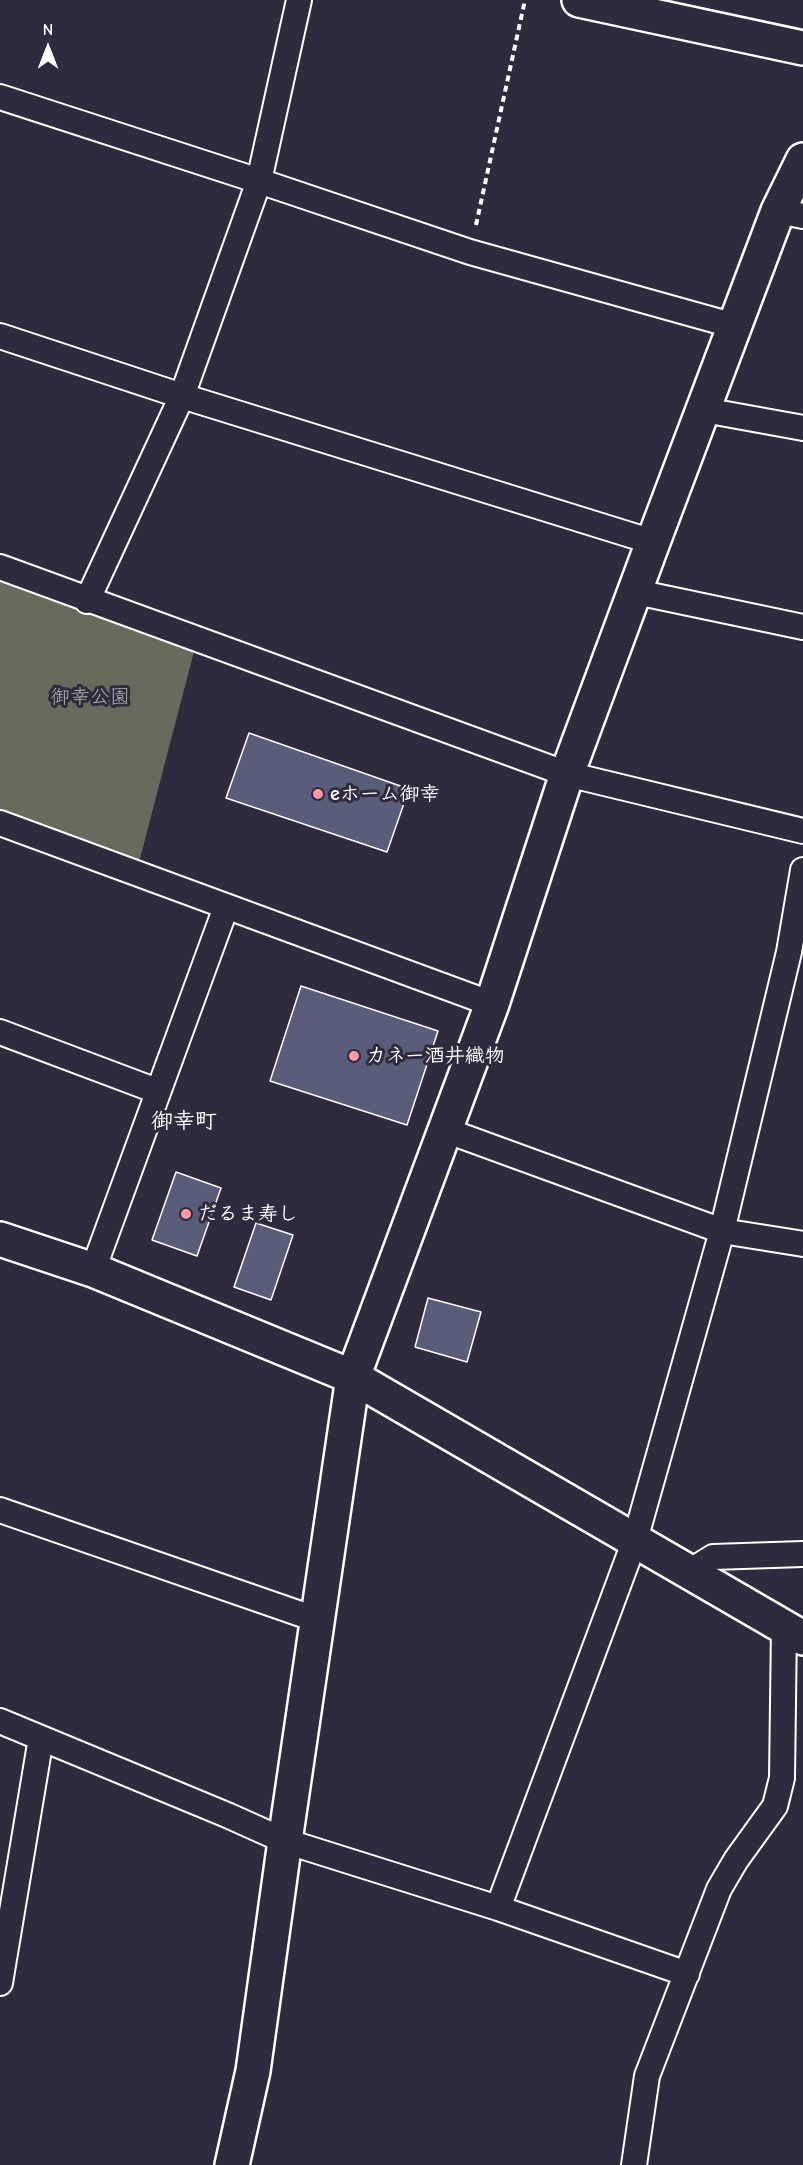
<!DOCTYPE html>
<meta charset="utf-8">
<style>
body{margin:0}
#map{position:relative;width:803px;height:2165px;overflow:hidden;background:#2f2a3d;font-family:"Comic Neue",sans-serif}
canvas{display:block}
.north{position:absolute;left:18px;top:18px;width:60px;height:60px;-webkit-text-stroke:4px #2f2a3d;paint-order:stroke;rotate:0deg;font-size:16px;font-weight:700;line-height:24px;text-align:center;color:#fff}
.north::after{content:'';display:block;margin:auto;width:21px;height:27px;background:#fff;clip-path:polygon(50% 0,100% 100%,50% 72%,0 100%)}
</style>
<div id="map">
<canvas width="803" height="2165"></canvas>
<div class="north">N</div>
</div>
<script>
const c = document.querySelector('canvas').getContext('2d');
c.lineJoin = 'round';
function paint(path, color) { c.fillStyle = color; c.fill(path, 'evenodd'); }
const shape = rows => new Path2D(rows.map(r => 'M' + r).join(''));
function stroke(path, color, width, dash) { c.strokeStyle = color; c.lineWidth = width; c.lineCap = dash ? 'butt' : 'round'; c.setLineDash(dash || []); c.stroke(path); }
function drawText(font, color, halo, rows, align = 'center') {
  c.font = font + ' "Comic Neue","Klee One",sans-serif'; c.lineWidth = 6; c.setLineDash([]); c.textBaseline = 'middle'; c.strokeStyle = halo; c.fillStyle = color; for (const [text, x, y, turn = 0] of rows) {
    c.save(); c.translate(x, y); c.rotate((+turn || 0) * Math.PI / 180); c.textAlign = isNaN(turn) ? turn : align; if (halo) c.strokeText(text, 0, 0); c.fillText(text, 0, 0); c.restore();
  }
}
const green = shape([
 [0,567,197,640,136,874,0,823]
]);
const building = shape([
 [249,733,409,789,387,852,226,798,249,733],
 [301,986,438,1031,407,1125,270,1081,301,986],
 [176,1172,221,1188,197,1256,152,1240,176,1172],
 [256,1223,293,1235,271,1300,234,1287,256,1223],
 [428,1298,481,1312,467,1362,415,1347,428,1298]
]);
const path = shape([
 [476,225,525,0]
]);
const street = shape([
 [0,97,259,181,470,252,735,326],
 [778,211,803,216],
 [0,336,182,396,653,542],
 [704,410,803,428],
 [0,567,567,774,803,831],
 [636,592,803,627],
 [87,601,182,396,259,181,299,0],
 [0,823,492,1004],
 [0,1032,157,1091],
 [445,1130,722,1231,803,1244],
 [93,1270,226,907],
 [0,1510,318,1620],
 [689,1572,713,1557,803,1554],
 [0,1721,227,1815,285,1841,498,1908,635,1540,722,1231,789,952,803,870],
 [498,1908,687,1974],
 [0,1983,41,1738],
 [634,2165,647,2076,719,1889,736,1860,775,1806,782,1778,784,1627]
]);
const secondary = shape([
 [579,0,803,48],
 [0,1239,93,1270,353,1377,803,1638],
 [232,2165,253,2071,285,1841,353,1377,492,1004,567,774,653,542,778,211,803,160]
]);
const markers = [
 [318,794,6,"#ff9aa2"],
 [354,1056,6,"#ff9aa2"],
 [186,1214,6,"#ff9aa2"]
];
const parkNames = [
 ["御幸公園",90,697]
];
const poiNames = [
 ["eホーム御幸",330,794],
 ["カネー酒井織物",366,1056],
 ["だるま寿し",198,1214]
];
const quarterNames = [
 ["御幸町",184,1122]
];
paint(green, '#666b5d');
paint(building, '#595d7a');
stroke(building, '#fff', 1.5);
stroke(street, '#fff', 28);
stroke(secondary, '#fff', 38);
stroke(path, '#fff', 4, [6, 4.5]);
stroke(street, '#2f2a3d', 24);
stroke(secondary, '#2f2a3d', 33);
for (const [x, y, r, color] of markers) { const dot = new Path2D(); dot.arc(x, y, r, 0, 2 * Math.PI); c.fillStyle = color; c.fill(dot); stroke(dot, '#2f2a3d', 2); }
drawText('20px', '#b2b5ae', '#2f2a3d', parkNames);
drawText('bold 20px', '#fff', '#2f2a3d', poiNames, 'left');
drawText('bold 22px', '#fff', '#2f2a3d', quarterNames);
</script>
